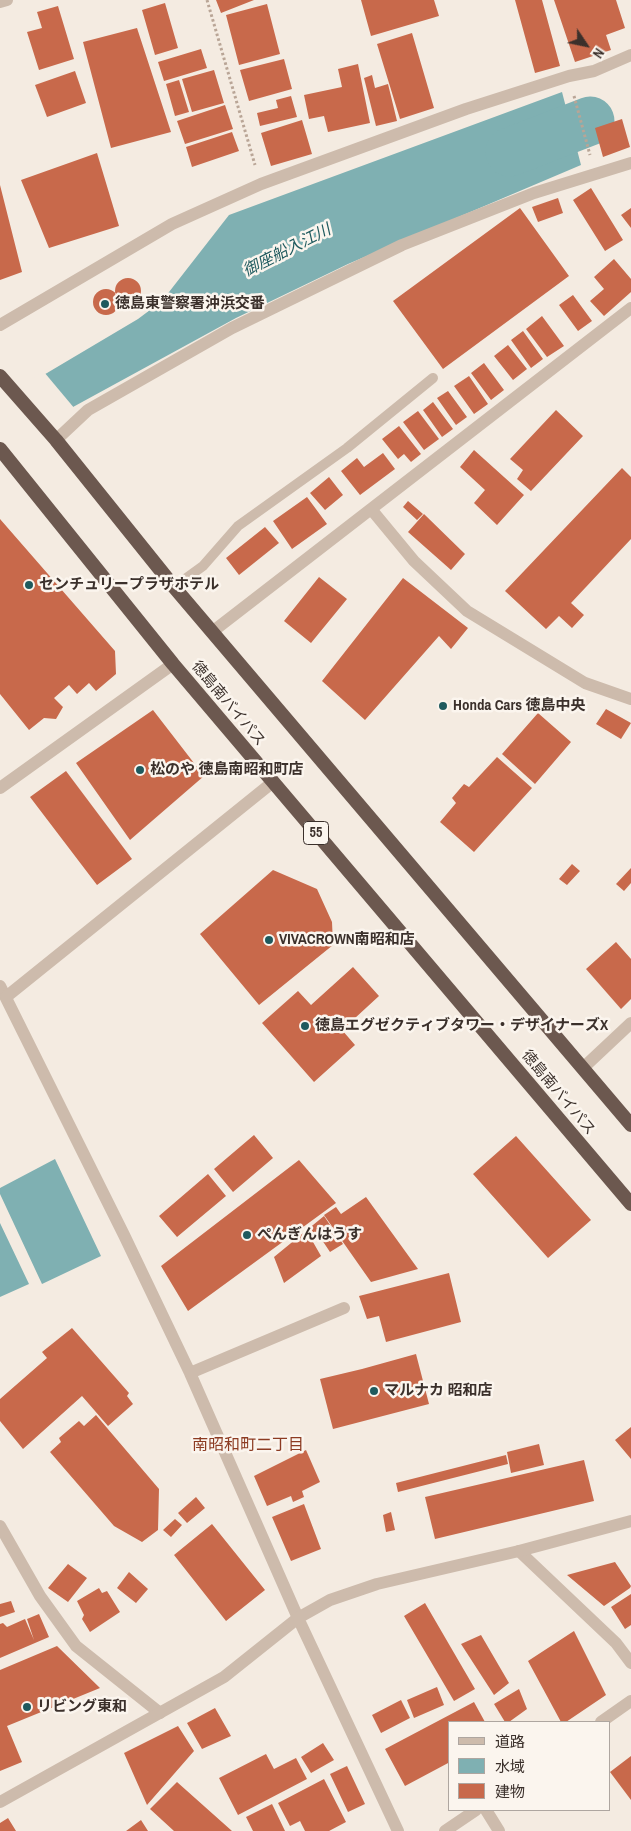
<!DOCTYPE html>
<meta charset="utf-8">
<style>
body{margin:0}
#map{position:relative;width:631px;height:1831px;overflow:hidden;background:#f4ebe1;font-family:"Archivo Narrow","Noto Sans JP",sans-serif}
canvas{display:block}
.legend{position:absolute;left:448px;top:1721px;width:162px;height:90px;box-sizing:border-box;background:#fbf5ee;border:1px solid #aea6a0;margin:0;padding:6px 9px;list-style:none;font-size:15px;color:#3b302b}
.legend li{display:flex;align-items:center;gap:10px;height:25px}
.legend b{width:25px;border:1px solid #aea6a0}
.north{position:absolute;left:561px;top:20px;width:50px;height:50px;-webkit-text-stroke:4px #fbf5ee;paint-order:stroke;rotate:124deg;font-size:14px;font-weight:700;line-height:20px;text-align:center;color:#3b302b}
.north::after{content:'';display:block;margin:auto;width:18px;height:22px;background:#3b302b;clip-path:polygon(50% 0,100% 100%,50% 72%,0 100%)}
</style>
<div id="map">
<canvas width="631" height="1831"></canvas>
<ul class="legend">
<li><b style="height:6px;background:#cdbbac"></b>道路</li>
<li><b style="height:14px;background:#7fb0b2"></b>水域</li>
<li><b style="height:14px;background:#c8694b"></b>建物</li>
</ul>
<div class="north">N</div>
</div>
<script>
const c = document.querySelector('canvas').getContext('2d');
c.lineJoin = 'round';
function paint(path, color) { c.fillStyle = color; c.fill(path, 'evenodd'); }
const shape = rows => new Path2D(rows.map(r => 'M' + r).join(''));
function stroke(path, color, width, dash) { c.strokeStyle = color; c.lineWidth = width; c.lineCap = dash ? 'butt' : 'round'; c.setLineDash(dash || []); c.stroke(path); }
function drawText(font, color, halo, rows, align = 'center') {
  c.font = font + ' "Archivo Narrow","Noto Sans JP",sans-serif'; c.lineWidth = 5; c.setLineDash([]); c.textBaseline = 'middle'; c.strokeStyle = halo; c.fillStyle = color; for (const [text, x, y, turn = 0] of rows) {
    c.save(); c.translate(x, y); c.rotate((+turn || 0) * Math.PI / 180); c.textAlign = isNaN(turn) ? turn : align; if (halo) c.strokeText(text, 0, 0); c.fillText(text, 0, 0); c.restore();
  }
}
const water = shape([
 [562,92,581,165,348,264,236,318,73,407,0,398,47,373,138,319,162,301,229,215],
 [55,1159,101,1256,42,1284,0,1194,0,1188],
 [0,1223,29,1284,0,1297]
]);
const pier = shape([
 [44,372,75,409,0,450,0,395]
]);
const river = shape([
 [510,152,590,121]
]);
const building = shape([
 [216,0,254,0,221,13],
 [361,0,434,0,439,16,371,36],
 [515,0,542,0,560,66,535,73],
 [554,0,616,0,625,28,606,35,611,50,575,62],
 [165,3,178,48,155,55,142,10],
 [267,4,280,54,239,65,226,15],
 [58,6,74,59,39,70,27,32,42,28,37,12],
 [137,28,171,132,111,148,83,42],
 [412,33,434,108,400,119,377,44],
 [201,49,207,68,164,81,158,62],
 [284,59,292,89,249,101,240,70],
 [358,64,370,123,328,132,324,116,309,119,304,95,342,87,338,69],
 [214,70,224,103,192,112,182,79],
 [75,71,86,103,47,117,35,85],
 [372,75,375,88,388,84,397,121,376,126,364,78],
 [179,80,189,112,175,116,166,84],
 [291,96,297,117,260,126,257,113,278,108,276,100],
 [225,105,233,129,185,144,177,121],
 [622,119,630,147,603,157,595,128],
 [302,120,312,154,271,166,261,133],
 [232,132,239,151,192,167,186,147],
 [97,153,119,226,49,248,21,180],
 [0,185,22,272,0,280],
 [591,188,623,240,605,251,573,200],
 [558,198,563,213,538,222,532,207],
 [520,208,569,276,443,369,393,301],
 [631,208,631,228,621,215],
 [614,259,631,279,631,292,604,316,590,301,604,289,594,277],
 '115 291a13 13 0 1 1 26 0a13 13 0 1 1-26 0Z',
 '93 302a13 13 0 1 1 26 0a13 13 0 1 1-26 0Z',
 [573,295,592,321,578,331,559,305],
 [542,316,564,346,547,357,526,329],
 [523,331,543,359,531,368,511,340],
 [508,345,527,369,513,380,494,356],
 [484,363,504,390,491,400,471,373],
 [469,376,488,404,474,414,454,386],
 [448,391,467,417,456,425,437,398],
 [433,402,453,429,442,437,423,410],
 [556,410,583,436,531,491,517,479,523,470,510,459],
 [418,411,439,439,424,450,403,422],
 [399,426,421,454,411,462,404,454,398,459,382,439],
 [474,450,524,495,497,525,474,503,485,490,460,467],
 [383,453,395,469,360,495,341,471,357,458,364,467],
 [622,468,631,477,631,539,571,603,584,615,572,628,559,616,546,629,505,591],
 [329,477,343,495,325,510,310,493],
 [307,497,327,524,292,549,273,521],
 [408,501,423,514,417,520,403,507],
 [424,514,465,554,451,570,408,532],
 [0,519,115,651,116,674,96,691,89,683,77,694,69,685,54,698,63,707,56,719,44,718,29,730,0,694],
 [265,527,279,543,239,575,226,558],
 [319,577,347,599,311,643,284,621],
 [403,578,468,628,451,649,439,636,365,720,322,681],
 [606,709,631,723,621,739,596,724],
 [153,710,204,776,130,840,76,763],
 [538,713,571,742,535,784,502,754],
 [497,757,532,788,474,852,440,822,456,803,452,798,464,784,469,787],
 [66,771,132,859,97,885,30,797],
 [572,864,580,871,567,885,559,879],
 [631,868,631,883,624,891,616,884],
 [273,870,317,889,332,922,333,945,259,1005,200,934],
 [616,942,631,959,631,999,621,1009,586,969],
 [353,967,379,996,342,1030,355,1045,314,1082,262,1023,298,991,311,1005],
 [254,1135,273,1158,233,1192,214,1169],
 [516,1136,591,1220,548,1258,473,1174],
 [299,1160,336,1203,188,1311,161,1266],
 [208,1174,226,1196,177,1237,159,1216],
 [366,1197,418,1269,371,1282,324,1215,336,1207,341,1214],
 [324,1216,343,1244,330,1252,320,1237,313,1242,321,1256,284,1283,274,1257],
 [449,1273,461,1322,386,1342,379,1316,367,1319,359,1296],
 [72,1328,129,1393,127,1396,133,1404,108,1426,82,1396,23,1449,0,1421,0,1399,47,1358,42,1352],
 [416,1354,429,1404,333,1429,320,1379,362,1369],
 [96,1415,159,1489,158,1530,142,1542,114,1526,50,1452,61,1442,59,1438,79,1421,84,1426],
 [631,1427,631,1459,615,1440],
 [539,1444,544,1465,511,1473,507,1452],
 [306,1450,320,1482,302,1491,304,1497,293,1502,291,1496,267,1506,254,1476],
 [506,1455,508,1464,398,1492,396,1483],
 [584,1460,594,1501,435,1539,425,1497],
 [196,1497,205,1508,187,1523,178,1513],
 [304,1504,321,1549,291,1561,272,1517],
 [391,1512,395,1530,386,1532,383,1515],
 [175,1519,182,1525,171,1537,163,1530],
 [212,1524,265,1590,226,1621,174,1555],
 [615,1562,631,1586,630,1588,604,1606,567,1575],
 [68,1564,87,1578,68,1602,48,1588],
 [129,1572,148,1589,136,1603,117,1588],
 [99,1588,102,1593,107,1591,120,1612,90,1632,82,1619,84,1615,77,1601],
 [631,1594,631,1625,625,1629,611,1607],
 [11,1601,15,1612,0,1617,0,1604],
 [425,1603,475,1689,454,1701,404,1616],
 [39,1614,49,1637,0,1658,0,1624,3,1623,7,1627,25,1619,34,1640,27,1619],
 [574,1631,606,1695,566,1722,561,1722,528,1661],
 [481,1635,509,1683,494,1695,461,1644],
 [57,1646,100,1688,7,1726,22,1762,0,1771,0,1670],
 [437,1687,444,1705,414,1718,407,1700],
 [519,1689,527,1709,509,1722,505,1722,494,1704],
 [401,1700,410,1718,381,1733,372,1715],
 [474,1702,485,1722,450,1722,450,1762,405,1786,385,1749],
 [215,1708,231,1736,202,1749,187,1723],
 [178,1726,194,1751,147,1805,124,1753],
 [323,1743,334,1760,311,1773,301,1757],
 [266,1754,274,1769,296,1758,307,1779,238,1815,219,1778],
 [631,1756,631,1800,610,1772],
 [347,1766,365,1804,348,1812,330,1774],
 [324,1779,346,1822,329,1831,305,1831,300,1821,290,1826,278,1803],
 [177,1782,232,1831,174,1831,150,1809],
 [272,1804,285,1831,253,1831,246,1817],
 [8,1818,16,1831,0,1831,0,1823],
 [141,1820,148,1831,126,1831]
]);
const path = shape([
 [207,0,255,165],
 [574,96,590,155]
]);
const service = shape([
 [174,587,203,566,238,526,347,448,433,378]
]);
const minor = shape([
 [0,2,7,0],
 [0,325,172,224,261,184,466,109,569,76,594,71,631,55],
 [56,440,88,410,232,328,402,245,534,193,631,163],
 [371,509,414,561,467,611,585,683,631,699],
 [212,632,631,308],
 [0,788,173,664],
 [0,986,124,1235,190,1373,298,1618],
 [583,1068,631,1023],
 [190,1373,344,1308],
 [0,1526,40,1596,76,1646,160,1713],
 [519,1551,616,1643,631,1663],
 [601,1722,631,1701],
 [486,1810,499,1831],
 [445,1831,476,1810]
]);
const tertiary = shape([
 [6,997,273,782],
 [298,1618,398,1831],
 [0,1802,224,1677,298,1618,330,1600,377,1584,519,1551,631,1521]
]);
const trunk = shape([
 [0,376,56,440,174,587,631,1125],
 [0,449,173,664,631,1204]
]);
const markers = [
 [105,304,5,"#1f5a5e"],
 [29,585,5,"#1f5a5e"],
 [443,706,5,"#1f5a5e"],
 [140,770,5,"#1f5a5e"],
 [269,940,5,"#1f5a5e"],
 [305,1026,5,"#1f5a5e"],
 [247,1235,5,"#1f5a5e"],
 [374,1391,5,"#1f5a5e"],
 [27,1707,5,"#1f5a5e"]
];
const shields = [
 [316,833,25]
];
const shieldNames = [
 ["55",316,833]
];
const poiNames = [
 ["徳島東警察署沖浜交番",115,304],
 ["センチュリープラザホテル",39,585],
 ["Honda Cars 徳島中央",453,706],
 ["松のや 徳島南昭和町店",150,770],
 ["VIVACROWN南昭和店",279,940],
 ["徳島エグゼクティブタワー・デザイナーズX",315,1026],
 ["ぺんぎんはうす",257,1235],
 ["マルナカ 昭和店",384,1391],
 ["リビング東和",37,1707]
];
const streetNames = [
 ["徳島南バイパス",228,704,50],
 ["徳島南バイパス",558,1093,50]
];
const waterNames = [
 ["御座船入江川",287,251,-27]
];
const neighbourhoodNames = [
 ["南昭和町二丁目",248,1446]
];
paint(water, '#7fb0b2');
paint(pier, '#f4ebe1');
stroke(river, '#7fb0b2', 49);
paint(building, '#c8694b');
stroke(path, '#b9a596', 3, [2.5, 2.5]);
stroke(service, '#cdbbac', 10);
stroke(minor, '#cdbbac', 12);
stroke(tertiary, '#cdbbac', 12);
stroke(trunk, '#6c584f', 14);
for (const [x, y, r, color] of markers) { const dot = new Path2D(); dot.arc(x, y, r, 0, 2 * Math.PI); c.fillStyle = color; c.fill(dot); stroke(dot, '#fbf5ee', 2); }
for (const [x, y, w] of shields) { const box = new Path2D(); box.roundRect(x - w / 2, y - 11.5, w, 23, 4); c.fillStyle = '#fbf5ee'; c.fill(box); stroke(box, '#3b302b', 1); }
drawText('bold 14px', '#3b302b', null, shieldNames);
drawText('bold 15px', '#3b302b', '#fbf5ee', poiNames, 'left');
drawText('15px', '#3b302b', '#fbf5ee', streetNames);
drawText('italic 16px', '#1f5a5e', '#fbf5ee', waterNames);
drawText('16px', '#8c3b22', '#fbf5ee', neighbourhoodNames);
</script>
